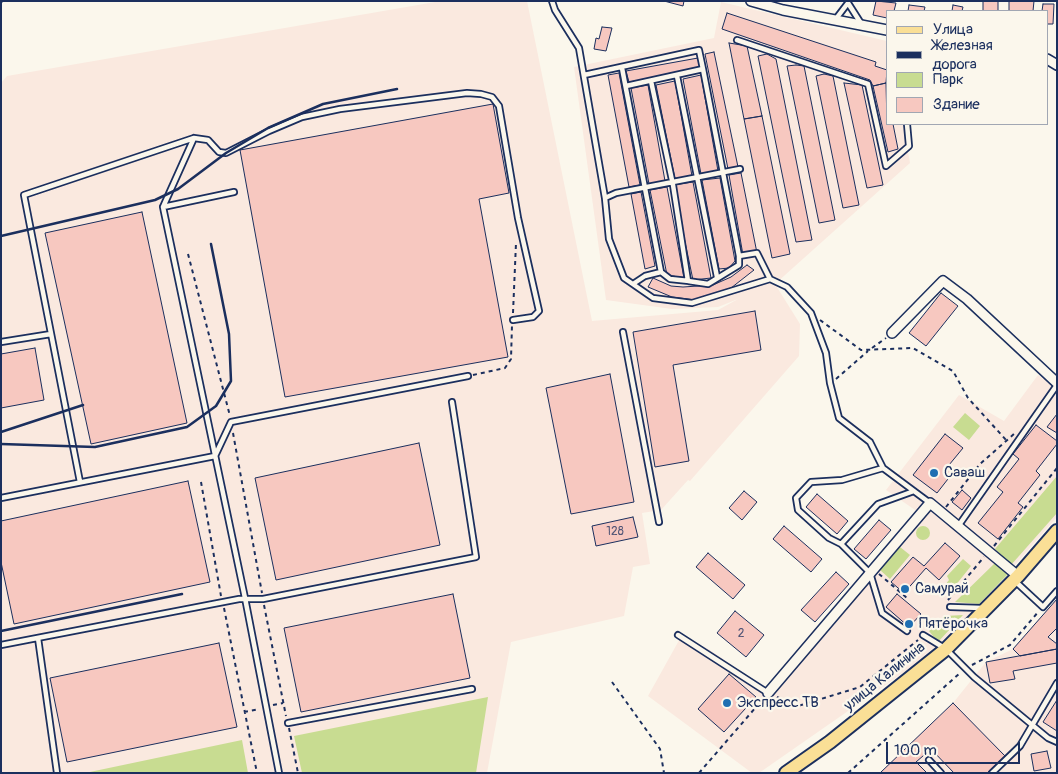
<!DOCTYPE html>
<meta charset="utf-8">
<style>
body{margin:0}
#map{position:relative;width:1058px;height:774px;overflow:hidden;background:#fbf7ec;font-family:Pangolin,sans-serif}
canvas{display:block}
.frame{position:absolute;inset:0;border:2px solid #1b2f5e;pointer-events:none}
.legend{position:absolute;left:886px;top:10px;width:162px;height:115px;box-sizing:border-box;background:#fbf7ec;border:1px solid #a1a7b3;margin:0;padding:6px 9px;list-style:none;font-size:15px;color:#1b2f5e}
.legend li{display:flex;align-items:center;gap:10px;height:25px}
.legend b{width:25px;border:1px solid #a1a7b3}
.scale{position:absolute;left:886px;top:742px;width:134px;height:22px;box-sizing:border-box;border:2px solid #1b2f5e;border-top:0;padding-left:6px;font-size:15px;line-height:18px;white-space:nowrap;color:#1b2f5e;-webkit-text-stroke:4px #fbf7ec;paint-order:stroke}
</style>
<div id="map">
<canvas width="1058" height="774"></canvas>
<div class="frame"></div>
<ul class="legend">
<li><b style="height:6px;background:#fadf96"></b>Улица</li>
<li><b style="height:6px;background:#1b2f5e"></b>Железная дорога</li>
<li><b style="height:14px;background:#c8dc91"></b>Парк</li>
<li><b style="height:14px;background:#f7c8c0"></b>Здание</li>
</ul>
<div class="scale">100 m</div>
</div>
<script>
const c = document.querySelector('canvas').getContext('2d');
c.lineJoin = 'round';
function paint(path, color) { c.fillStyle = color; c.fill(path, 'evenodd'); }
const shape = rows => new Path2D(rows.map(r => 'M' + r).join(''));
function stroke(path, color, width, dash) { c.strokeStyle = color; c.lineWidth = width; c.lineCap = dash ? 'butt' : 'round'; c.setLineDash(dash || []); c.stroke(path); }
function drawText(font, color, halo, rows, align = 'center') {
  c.font = font + ' Pangolin,sans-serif'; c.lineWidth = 4.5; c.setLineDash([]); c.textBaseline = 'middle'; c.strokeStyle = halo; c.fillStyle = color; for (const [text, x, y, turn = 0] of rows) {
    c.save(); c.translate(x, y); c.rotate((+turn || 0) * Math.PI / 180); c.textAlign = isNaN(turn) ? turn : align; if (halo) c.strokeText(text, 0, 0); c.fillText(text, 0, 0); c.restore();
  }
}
const built = shape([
 [441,1,527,1,592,321,718,310,738,299,718,307,672,309,606,300,574,67,714,38,721,2,887,41,887,124,903,124,910,163,775,284,800,324,799,356,690,481,688,480,661,510,642,513,650,564,633,567,624,616,511,642,487,773,1,773,1,83,7,76],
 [1038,375,1057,389,1057,517,967,620,907,670,759,773,752,773,648,696,682,635,710,650,767,690,918,512,886,490,959,395,1004,421],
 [1057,599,1057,773,880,773,953,703,986,662,1013,649]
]);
const green = shape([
 [965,413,980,426,969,440,953,427],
 [1057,476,1057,513,1011,565,995,549],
 '916 533a7 7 0 1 1 14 0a7 7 0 1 1-14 0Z',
 [900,547,910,555,890,579,880,570],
 [963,559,971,566,951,591,945,585,949,580,947,576],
 [995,563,1008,574,979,604,955,602],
 [963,615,938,642,929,631,945,616],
 [488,697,476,773,302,773,294,736],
 [242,740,248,773,85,773]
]);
const building = shape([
 [664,1,684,1,683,6,664,1],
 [876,1,896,3,894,11,887,11,887,18,873,15,876,1],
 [983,1,998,1,998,11,983,11,983,1],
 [1009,1,1034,1,1033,11,1009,11,1009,1],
 [1043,4,1054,4,1053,24,1047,24,1047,11,1042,11,1043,4],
 [909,5,925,7,924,11,908,11,909,5],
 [953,5,963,7,962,11,952,11,953,5],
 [727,13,876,62,875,66,887,70,886,83,873,86,870,80,722,29,727,13],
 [602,27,612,28,606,51,594,49,596,38,599,39,602,27],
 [729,43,747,46,762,116,744,119,729,43],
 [714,52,738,167,728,169,705,54,714,52],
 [767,54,776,59,812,240,796,242,758,56,767,54],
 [698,58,700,70,629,82,626,71,698,58],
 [796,65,804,66,835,220,819,223,787,66,796,65],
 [619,73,640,185,629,187,608,75,619,73],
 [824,74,833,76,859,205,843,208,816,76,824,74],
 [701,75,718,171,701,174,683,79,701,75],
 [675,81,692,176,675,179,656,85,675,81],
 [844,83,862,85,883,185,867,188,844,83],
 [886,83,887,124,893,124,898,149,888,152,873,86,886,83],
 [648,85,665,181,649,184,631,88,648,85],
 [493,104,509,193,479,199,508,357,285,397,240,150,493,104],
 [762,116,790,254,772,258,744,119,762,116],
 [741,173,757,253,743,255,729,175,741,173],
 [720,178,735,261,729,268,719,269,702,180,720,178],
 [693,182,711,278,693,280,673,185,693,182],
 [667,187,684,278,667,275,650,190,667,187],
 [641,192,655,266,645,269,631,194,641,192],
 [142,212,187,423,91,444,45,233,142,212],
 [747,265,754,270,731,288,719,294,695,300,672,297,648,287,653,278,671,286,683,287,713,285,731,277,747,265],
 [941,293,958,306,926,346,909,333,941,293],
 [755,311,761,350,673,365,689,461,655,467,633,332,755,311],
 [35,348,44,400,1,408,1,354,35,348],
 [610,374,634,502,571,514,546,388,610,374],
 [1057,414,1057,433,1047,427,1057,414],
 [1036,425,1057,441,1057,444,1036,471,1040,475,1018,503,1023,507,998,539,978,523,1003,492,997,487,1019,459,1013,454,1036,425],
 [945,434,963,448,949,465,955,470,937,493,913,475,945,434],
 [419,443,440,545,276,580,255,478,419,443],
 [188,481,210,582,14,624,1,562,1,521,188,481],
 [962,490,971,498,962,510,952,502,962,490],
 [744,491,757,502,742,520,729,508,744,491],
 [817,494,848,521,837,534,806,507,817,494],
 [633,517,638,537,596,546,592,526,633,517],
 [879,520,891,530,866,559,854,549,879,520],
 [784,526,822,559,811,572,773,539,784,526],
 [945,543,960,556,939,580,926,568,904,593,891,582,913,557,924,566,945,543],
 [708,553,745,585,733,599,696,567,708,553],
 [836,572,849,584,815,622,801,610,836,572],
 [453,594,470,678,301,712,284,628,453,594],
 [897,594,921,614,909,627,886,607,897,594],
 [1057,599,1057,628,1048,637,1057,644,1057,649,1020,656,1013,649,1057,599],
 [735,611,764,635,746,657,717,633,735,611],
 [219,643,237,727,67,762,50,678,219,643],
 [1057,649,1057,663,1013,671,1015,679,990,683,986,662,1057,649],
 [729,674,756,697,724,732,698,709,729,674],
 [1057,700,1057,731,1043,722,1057,700],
 [953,703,1005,756,987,773,954,773,931,749,916,762,927,773,880,773,953,703],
 [1047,751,1051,768,1034,771,1031,754,1047,751]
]);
const path = shape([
 [188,254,230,416],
 [513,313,516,243],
 [820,320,861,350,913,348,953,371,968,398,1007,441],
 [872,348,886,338],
 [473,375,505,368,511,359,512,325],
 [836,379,868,351],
 [233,433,262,593],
 [201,482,221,596],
 [946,507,980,464,1014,434],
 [994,546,1057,468],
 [879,574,907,598],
 [948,600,984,557],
 [264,605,286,716],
 [224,608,257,773],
 [972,665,1010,645,1039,611],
 [612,682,660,749,664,773],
 [777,697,798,706,860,687,918,640],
 [273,705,283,703],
 [244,712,259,709],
 [289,728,298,773],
 [699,773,763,699],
 [848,773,960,673]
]);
const service = shape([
 [552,1,555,10,579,48,605,198],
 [835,20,848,3,862,25],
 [737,40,868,84,886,166,909,146,907,124],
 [622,68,661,272,670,279,689,281],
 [584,75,699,50,703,69],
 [677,76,717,277],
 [626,86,703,69,739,256,739,265,708,284,688,281,673,185,651,81],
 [194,138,163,207,245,598,279,773],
 [740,169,616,193,605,198,609,239,624,278,653,298,692,303,770,279,787,287,811,313,826,353,830,383,839,418,870,442,883,468,930,503],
 [163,207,234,192],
 [739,256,757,253,770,279],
 [633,284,645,276,661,272],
 [623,332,659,522],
 [1,342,51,334],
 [883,468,842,480,811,482,796,498,798,510,829,538,841,544,878,504,914,491],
 [80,482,24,195,194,138,208,140,219,152,226,153,269,131,302,117,340,109,467,93,481,94,492,97,499,106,518,218,539,311,533,317,513,320],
 [1,498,215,456,231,422,468,376],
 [959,525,1057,385],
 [841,544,870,573,882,613,907,631],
 [1016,582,1043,607,1057,591],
 [950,607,982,608],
 [678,635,768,693],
 [923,635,946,649,974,677,1048,738,1057,742],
 [38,638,57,773],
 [1,645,239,599,263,599,476,557,452,402],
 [288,723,472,689],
 [929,760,941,773],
 [992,773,1020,746,1057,683]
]);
const minor = shape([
 [751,1,783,10,887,30],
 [1047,59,1057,65],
 [892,333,943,281,967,299,1057,383],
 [768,693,930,503,1018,576]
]);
const primary = shape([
 [786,773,830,742,946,649,1018,576,1057,531]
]);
const rail = shape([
 [1,2,2,1],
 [1,236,155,200,178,189,226,153,268,128,323,104,397,89],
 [1,432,83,405],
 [1,444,95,447,187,427,216,406,231,381,229,334,211,244],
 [1,631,182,594]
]);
const markers = [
 [934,473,5,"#1f6fb2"],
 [905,589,5,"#1f6fb2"],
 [909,624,5,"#1f6fb2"],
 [727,703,5,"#1f6fb2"]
];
const numberNames = [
 ["128",615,532],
 ["2",741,634]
];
const poiNames = [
 ["Саваш",944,473],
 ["Самурай",915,589],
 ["Пятёрочка",919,624],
 ["Экспресс ТВ",737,703]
];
const streetNames = [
 ["улица Калинина",885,677,-39]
];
paint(built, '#fae9df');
paint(green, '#c8dc91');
paint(building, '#f7c8c0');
stroke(building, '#1b2f5e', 1);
stroke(service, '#1b2f5e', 8);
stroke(minor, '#1b2f5e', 12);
stroke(primary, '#1b2f5e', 16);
stroke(path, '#1b2f5e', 2, [4, 4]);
stroke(service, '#fbf7ec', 4.5);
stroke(minor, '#fbf7ec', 9);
stroke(primary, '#fadf96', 12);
stroke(rail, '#1b2f5e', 2.5);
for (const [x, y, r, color] of markers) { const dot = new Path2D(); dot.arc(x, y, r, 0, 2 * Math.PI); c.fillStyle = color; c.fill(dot); stroke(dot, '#fbf7ec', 2); }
drawText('12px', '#525576', null, numberNames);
drawText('15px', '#1b2f5e', '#fbf7ec', poiNames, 'left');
drawText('15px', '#1b2f5e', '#fbf7ec', streetNames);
</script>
